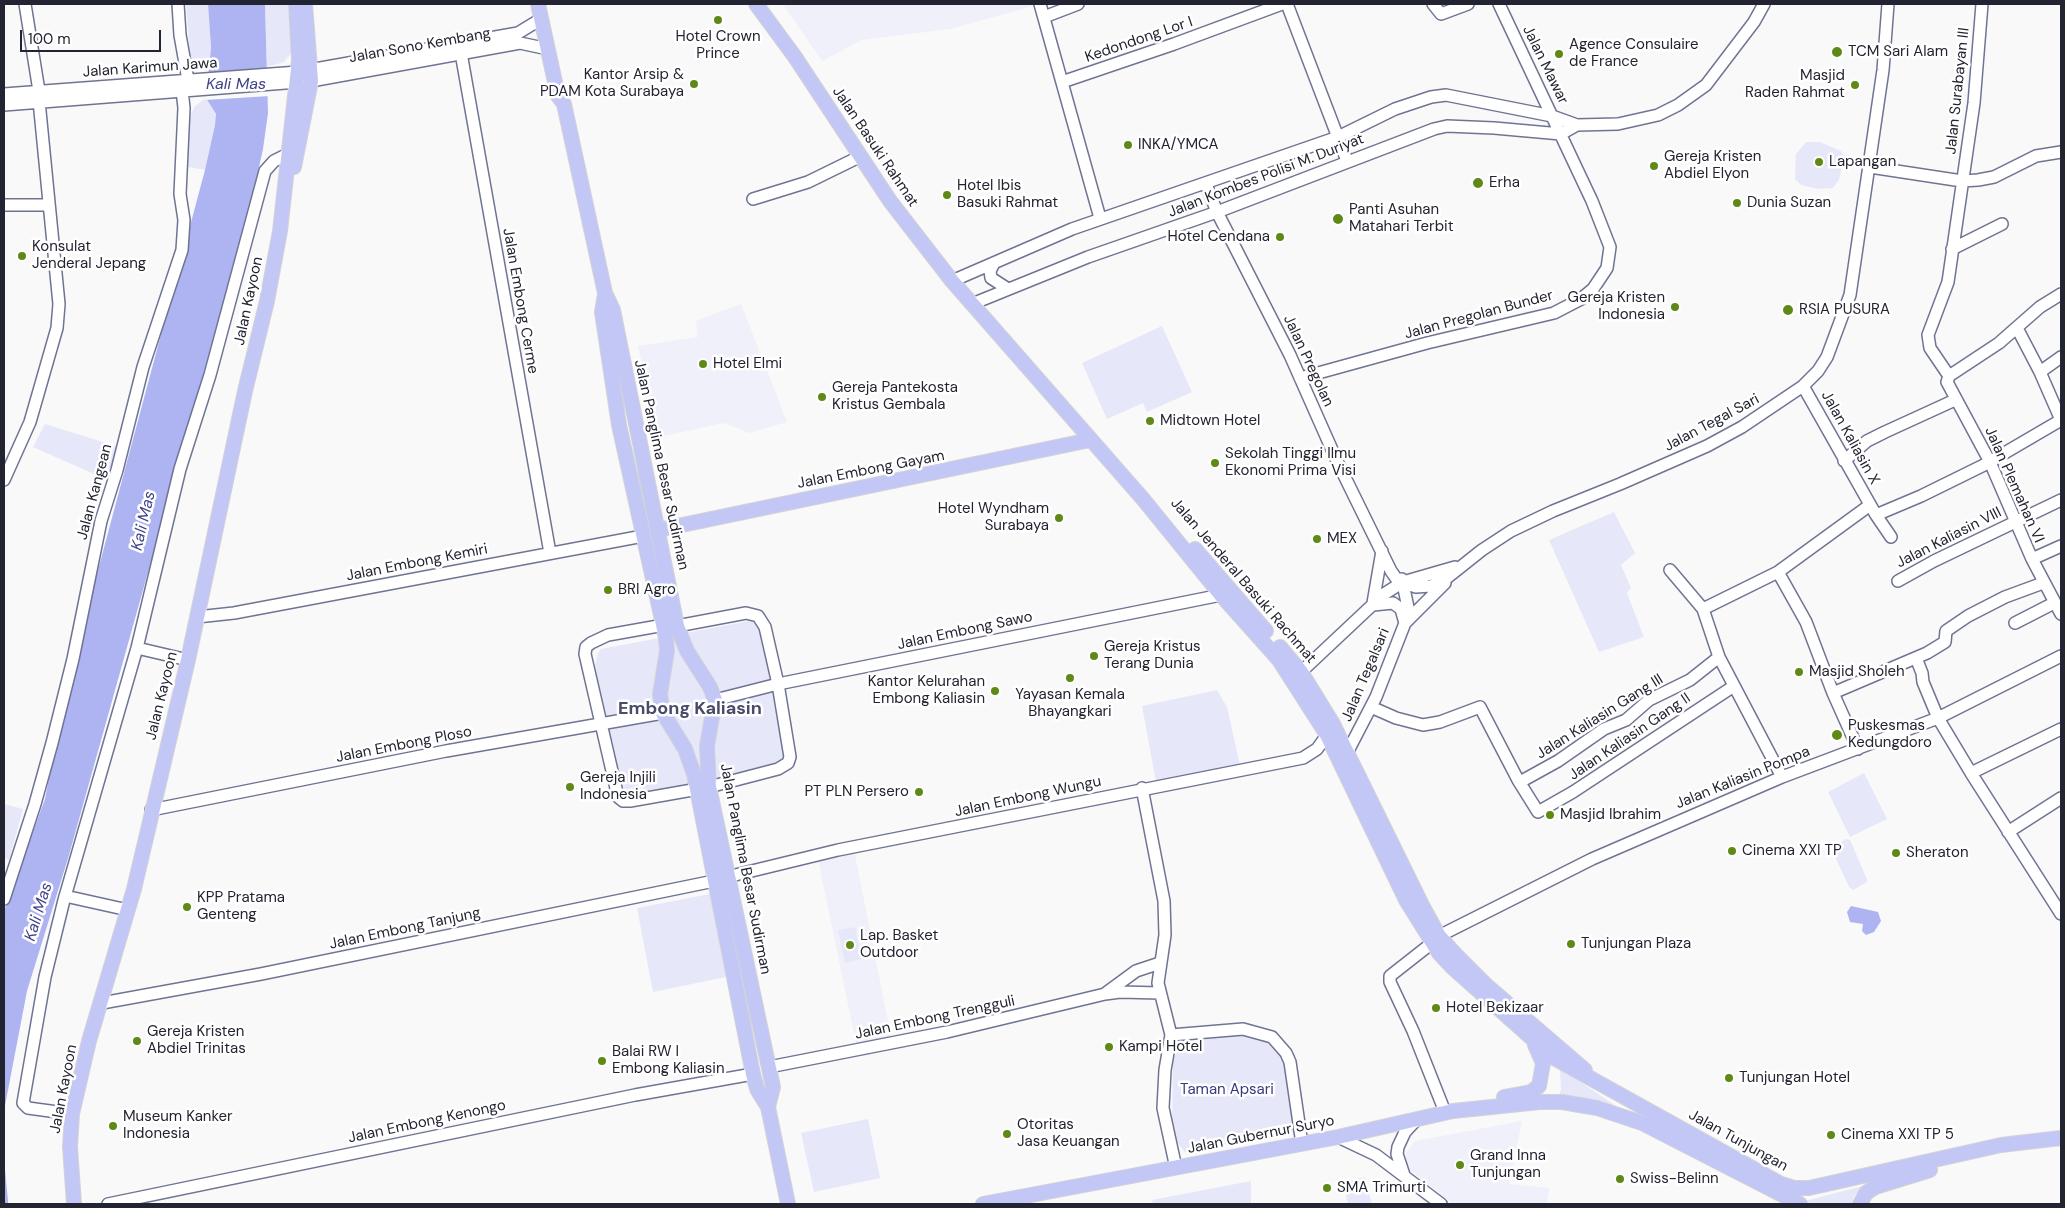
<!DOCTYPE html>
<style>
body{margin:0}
#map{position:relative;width:2065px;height:1208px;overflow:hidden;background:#f9f9f9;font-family:"DM Sans",sans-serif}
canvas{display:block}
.frame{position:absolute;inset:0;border:5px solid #232431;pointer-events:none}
.scale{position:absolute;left:20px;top:30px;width:141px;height:22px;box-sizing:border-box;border:2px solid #232431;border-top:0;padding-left:6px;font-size:15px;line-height:18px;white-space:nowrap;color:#232431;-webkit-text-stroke:4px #fff;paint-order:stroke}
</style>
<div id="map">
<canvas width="2065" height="1208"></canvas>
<div class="frame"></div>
<div class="scale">100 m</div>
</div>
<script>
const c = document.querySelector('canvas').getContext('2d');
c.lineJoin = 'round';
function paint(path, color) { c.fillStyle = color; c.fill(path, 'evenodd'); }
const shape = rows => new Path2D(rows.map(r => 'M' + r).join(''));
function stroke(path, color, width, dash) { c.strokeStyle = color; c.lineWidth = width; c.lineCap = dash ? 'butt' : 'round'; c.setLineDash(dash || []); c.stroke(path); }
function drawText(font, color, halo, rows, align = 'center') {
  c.font = font + ' "DM Sans",sans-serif'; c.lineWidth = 5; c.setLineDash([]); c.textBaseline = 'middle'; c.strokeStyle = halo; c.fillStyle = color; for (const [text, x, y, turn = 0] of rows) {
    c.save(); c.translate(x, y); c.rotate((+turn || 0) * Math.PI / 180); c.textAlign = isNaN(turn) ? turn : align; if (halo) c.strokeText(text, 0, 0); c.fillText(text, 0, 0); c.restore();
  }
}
const built = shape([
 [783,4,1037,4,1037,5,950,29,862,40,822,61],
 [741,304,787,422,749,433,724,423,659,437,638,346,698,337,696,321],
 [854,850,892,1041,857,1048,818,859],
 [1522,1121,1509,1184,1549,1188,1547,1203,1550,1204,1453,1204,1409,1169,1406,1161,1406,1153,1415,1141]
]);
const green = shape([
 [186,4,208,4,211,47,209,70,202,70,195,65,190,57],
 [265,4,288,4,292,52,284,62,267,67],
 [206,98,216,114,215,125,205,170,183,166,191,114,195,106],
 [1806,142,1820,142,1841,151,1844,156,1839,180,1833,188,1818,189,1801,185,1795,179,1796,154],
 [1162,326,1192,392,1147,412,1143,403,1107,419,1082,363],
 [45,424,119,447,112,482,33,447],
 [1614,512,1635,553,1621,565,1631,588,1627,593,1644,637,1599,652,1549,540],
 [754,620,759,623,789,755,784,765,630,800,620,793,595,666,598,653,601,649],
 [1217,690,1227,707,1240,765,1156,782,1142,706],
 [1864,773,1887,819,1850,837,1828,792],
 [4,804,23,809,9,860,4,858],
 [1846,839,1850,840,1867,879,1867,882,1853,890,1849,887,1831,848],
 [710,894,726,977,653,992,637,908],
 [855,927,862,959,845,963,838,930],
 [1234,1035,1263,1038,1274,1045,1282,1055,1287,1068,1296,1132,1185,1152,1176,1141,1172,1126,1173,1059,1182,1045,1188,1042],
 [1560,1068,1619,1108,1556,1100,1561,1090],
 [868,1119,880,1178,814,1192,801,1133],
 [1365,1177,1372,1204,1348,1204,1343,1183],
 [1251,1181,1251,1204,1153,1204,1152,1200],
 [1863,1186,1854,1196,1851,1204,1807,1204,1801,1202]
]);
const water = shape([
 [208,4,265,4,268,113,263,149,251,203,69,855,27,991,4,1111,4,1160,8,1200,8,1204,4,1204,4,911,45,799,67,686,205,170,215,125,216,114,206,98,205,81,209,70,211,47],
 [1851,906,1878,912,1881,921,1874,932,1866,935,1862,931,1863,924,1850,922,1847,912]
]);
const pier = shape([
 [270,70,270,96,205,100,203,77]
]);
const minor = shape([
 [25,4,39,91],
 [178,4,180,35,188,80],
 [1040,4,1100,218],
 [1287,4,1347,161],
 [1433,4,1441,14,1468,4],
 [1044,17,1078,4],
 [461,53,550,553],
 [1062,82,1174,44,1282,4],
 [4,94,298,72,518,33,541,19],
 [4,105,311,81,520,43,548,49],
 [1870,167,1962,181,1978,180,1994,177,2036,156,2061,152],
 [1206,184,1217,212,1290,355,1337,461,1391,571,1398,581,1416,587,1431,586,1448,577,1482,550,1511,531,1553,511,1620,484,1707,446,1742,427,1803,386,1818,371,1827,357,1850,295,1883,70,1888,4],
 [753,199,808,182,861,156],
 [4,205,48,205],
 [1952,249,2002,224],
 [994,263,990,271,991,278,1008,289],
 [952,281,1072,229,1338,137,1395,109,1431,97,1446,95,1552,116,1577,125,1618,124,1658,115,1678,105,1706,85,1754,22,1764,4],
 [2061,294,2040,307,1999,343,1949,376,1947,382,1990,462,2032,559,2061,614],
 [972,304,1088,257,1217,212,1434,129,1447,126,1494,128,1561,134,1577,125],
 [2017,328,2040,372],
 [1949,376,1930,348,1928,335,1948,282,1974,103,1982,4],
 [1300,378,1427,343,1554,313,1581,299,1593,289,1607,268,1610,247,1592,201,1499,4],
 [1803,386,1876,515,1921,496,1984,465,2061,420],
 [2061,420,2040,372,2061,357],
 [1844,461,1867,441,1885,432,1955,400],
 [4,480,30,422,57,328,59,304,39,101],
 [1876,515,1891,537],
 [2032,559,2061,546],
 [1670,570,1703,609,1719,657,1782,777],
 [1778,572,1806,622,1833,693,1858,749],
 [1402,579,1410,617],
 [1898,581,1934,561,2061,500],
 [1373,603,1382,551],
 [1373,605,1393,603,1401,609,1405,623],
 [1703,609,1778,572,1870,505],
 [197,617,234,613,643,536],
 [2015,623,2054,603],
 [664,625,608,635,591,643,586,647,585,654,618,797,623,801,630,801,698,789],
 [677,626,746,613,758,616,765,627,778,684,790,757,788,763,778,769,709,787],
 [137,648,188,660],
 [1916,658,1922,673,1923,682,1938,718,1971,773,2061,914],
 [1301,672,1384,594,1403,582,1455,567],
 [1833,693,1927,653,1945,642,1946,631,1968,616,2005,597,2043,583],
 [715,700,778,684,1221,595],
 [1371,707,1396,718,1423,725,1440,722,1480,707,1518,780,1538,812,1573,792,1734,686],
 [1348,751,1376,697,1405,623,1445,583],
 [1971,773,2061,729],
 [1520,782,1558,761,1604,729,1626,720,1649,700,1690,680,1719,657],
 [1142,788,1164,901,1165,935,1158,983,1171,1035,1165,1070,1163,1108,1176,1168],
 [151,810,446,751,663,713],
 [2008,832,2061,798],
 [727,877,838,850,1303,758,1317,749,1327,735],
 [65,896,128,910],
 [4,899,35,804,52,743,73,659,101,521,117,470,143,367,182,250,184,220,180,194,184,108,182,90],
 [1439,936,1592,859,1782,777,1938,718,2061,656],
 [1432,943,1390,976,1390,982,1413,1031,1445,1112],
 [1106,993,1136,971,1160,963],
 [102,1003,261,974,714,881],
 [1171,1035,1243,1029,1272,1037,1286,1053,1290,1062,1302,1144],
 [769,1067,947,1032,1105,994,1120,992,1160,993],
 [72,1114,28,1108,23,1103,45,977,64,900,137,648,180,469,210,375,265,171,274,161,288,154],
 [1338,1137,1376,1155,1441,1204],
 [1404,1175,1397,1154,1398,1147,1405,1132,1417,1119],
 [108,1204,635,1095,753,1074]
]);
const major = shape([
 [538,4,558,96,564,104,605,293,613,310,677,626,687,651,710,687,715,700,707,746,709,787,773,1087,768,1107],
 [756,4,795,57,890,201,952,281,1143,499,1221,595,1279,660,1327,735,1406,900,1439,953,1452,967,1554,1058,1781,1184,1794,1188,1809,1188,2001,1145,2061,1138],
 [294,167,311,81,305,4],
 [605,294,602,312,619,425,666,638,667,651,660,694,663,713,685,749,694,774,753,1074,757,1089,768,1107,788,1204],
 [658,530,1090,440],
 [1195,549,1266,631],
 [1280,647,1301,672,1333,724,1422,905,1439,936,1457,956,1485,984,1585,1070],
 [1504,1097,1531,1092,1539,1086,1543,1063,1535,1045],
 [74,1204,70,1147,72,1114,89,1041,134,889,188,660,245,391,267,301,280,231,299,60,296,4],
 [983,1204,1338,1137,1453,1111,1540,1102,1562,1102,1597,1108,1642,1123,1800,1204],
 [1860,1204,1866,1193,1875,1187,1930,1170]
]);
const markers = [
 [718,20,5,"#5f8916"],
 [1837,52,6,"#5f8916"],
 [1559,54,5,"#5f8916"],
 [694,84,5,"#5f8916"],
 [1855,85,5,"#5f8916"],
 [1128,145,5,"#5f8916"],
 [1819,162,5,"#5f8916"],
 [1654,166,5,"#5f8916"],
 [1478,183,6,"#5f8916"],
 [947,195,5,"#5f8916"],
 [1737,203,5,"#5f8916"],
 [1338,219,6,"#5f8916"],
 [1280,237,5,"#5f8916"],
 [22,256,5,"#5f8916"],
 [1675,307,5,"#5f8916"],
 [1788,310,6,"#5f8916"],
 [703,364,5,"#5f8916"],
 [822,397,5,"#5f8916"],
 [1150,421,5,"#5f8916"],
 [1215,463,5,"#5f8916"],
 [1059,518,5,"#5f8916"],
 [1317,539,5,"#5f8916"],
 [608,590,5,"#5f8916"],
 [1094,656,5,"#5f8916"],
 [1799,672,5,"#5f8916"],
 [1070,678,5,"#5f8916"],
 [995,691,5,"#5f8916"],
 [1837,735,6,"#5f8916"],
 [570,787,5,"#5f8916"],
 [919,792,5,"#5f8916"],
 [1550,815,5,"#5f8916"],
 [1732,851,5,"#5f8916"],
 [1896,853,5,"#5f8916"],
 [187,907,5,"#5f8916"],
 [1571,944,5,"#5f8916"],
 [850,945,5,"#5f8916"],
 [1436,1008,5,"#5f8916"],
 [137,1041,5,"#5f8916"],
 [1109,1047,5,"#5f8916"],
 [602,1061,5,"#5f8916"],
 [1729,1078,5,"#5f8916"],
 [113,1126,5,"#5f8916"],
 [1007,1134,5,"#5f8916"],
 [1831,1135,5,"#5f8916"],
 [1460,1165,5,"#5f8916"],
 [1620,1179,5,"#5f8916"],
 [1327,1188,5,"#5f8916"]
];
const poiNames = [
 ["Hotel Crown",718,37,"center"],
 ["Prince",718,54,"center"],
 ["Agence Consulaire",1569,45],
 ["de France",1569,62],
 ["TCM Sari Alam",1848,52],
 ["Kantor Arsip &",684,75,"right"],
 ["PDAM Kota Surabaya",684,92,"right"],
 ["Masjid",1845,76,"right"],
 ["Raden Rahmat",1845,93,"right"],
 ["INKA/YMCA",1138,145],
 ["Gereja Kristen",1664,157],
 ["Abdiel Elyon",1664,174],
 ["Lapangan",1829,162],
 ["Erha",1489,183],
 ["Hotel Ibis",957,186],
 ["Basuki Rahmat",957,203],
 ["Dunia Suzan",1747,203],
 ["Panti Asuhan",1349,210],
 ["Matahari Terbit",1349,227],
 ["Hotel Cendana",1270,237,"right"],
 ["Konsulat",32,247],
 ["Jenderal Jepang",32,264],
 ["Gereja Kristen",1665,298,"right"],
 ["Indonesia",1665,315,"right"],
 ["RSIA PUSURA",1799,310],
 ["Hotel Elmi",713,364],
 ["Gereja Pantekosta",832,388],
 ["Kristus Gembala",832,405],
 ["Midtown Hotel",1160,421],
 ["Sekolah Tinggi Ilmu",1225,454],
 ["Ekonomi Prima Visi",1225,471],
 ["Hotel Wyndham",1049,509,"right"],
 ["Surabaya",1049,526,"right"],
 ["MEX",1327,539],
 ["BRI Agro",618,590],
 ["Gereja Kristus",1104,647],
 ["Terang Dunia",1104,664],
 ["Masjid Sholeh",1809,672],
 ["Kantor Kelurahan",985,682,"right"],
 ["Embong Kaliasin",985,699,"right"],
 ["Yayasan Kemala",1070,695,"center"],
 ["Bhayangkari",1070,712,"center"],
 ["Puskesmas",1848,726],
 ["Kedungdoro",1848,743],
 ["Gereja Injili",580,778],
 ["Indonesia",580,795],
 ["PT PLN Persero",909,792,"right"],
 ["Masjid Ibrahim",1560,815],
 ["Cinema XXI TP",1742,851],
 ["Sheraton",1906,853],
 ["KPP Pratama",197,898],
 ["Genteng",197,915],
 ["Lap. Basket",860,936],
 ["Outdoor",860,953],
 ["Tunjungan Plaza",1581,944],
 ["Hotel Bekizaar",1446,1008],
 ["Gereja Kristen",147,1032],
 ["Abdiel Trinitas",147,1049],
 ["Kampi Hotel",1119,1047],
 ["Balai RW I",612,1052],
 ["Embong Kaliasin",612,1069],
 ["Tunjungan Hotel",1739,1078],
 ["Museum Kanker",123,1117],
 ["Indonesia",123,1134],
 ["Otoritas",1017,1125],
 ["Jasa Keuangan",1017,1142],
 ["Cinema XXI TP 5",1841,1135],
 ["Grand Inna",1470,1156],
 ["Tunjungan",1470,1173],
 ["Swiss-Belinn",1630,1179],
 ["SMA Trimurti",1337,1188]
];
const streetNames = [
 ["Kedondong Lor I",1139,40,-19],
 ["Jalan Sono Kembang",420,46,-10],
 ["Jalan Mawar",1545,65,64],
 ["Jalan Karimun Jawa",150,68,-4],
 ["Jalan Surabayan III",1958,91,-84],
 ["Jalan Basuki Rahmat",875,147,56],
 ["Jalan Kombes Polisi M. Duriyat",1266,176,-21],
 ["Jalan Kayoon",249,301,-78],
 ["Jalan Embong Cerme",520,301,80],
 ["Jalan Pregolan Bunder",1479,315,-15],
 ["Jalan Pregolan",1308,361,65],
 ["Jalan Tegal Sari",1712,423,-28],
 ["Jalan Kaliasin X",1850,438,61],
 ["Jalan Panglima Besar Sudirman",661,465,78],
 ["Jalan Embong Gayam",871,470,-11],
 ["Jalan Plemahan VI",2014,485,66],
 ["Jalan Kangean",95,492,-75],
 ["Jalan Kaliasin VIII",1949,538,-27],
 ["Jalan Embong Kemiri",417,563,-11],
 ["Jalan Jenderal Basuki Rachmat",1243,581,49],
 ["Jalan Embong Sawo",965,631,-12],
 ["Jalan Tegalsari",1366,675,-67],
 ["Jalan Kayoon",162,696,-76],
 ["Jalan Kaliasin Gang III",1600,717,-32],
 ["Jalan Kaliasin Gang II",1630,737,-34],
 ["Jalan Embong Ploso",404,745,-11],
 ["Jalan Kaliasin Pompa",1743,778,-22],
 ["Jalan Embong Wungu",1028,797,-12],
 ["Jalan Panglima Besar Sudirman",745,869,79],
 ["Jalan Embong Tanjung",405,929,-12],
 ["Jalan Embong Trengguli",935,1018,-12],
 ["Jalan Kayoon",64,1089,-79],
 ["Jalan Embong Kenongo",427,1122,-12],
 ["Jalan Gubernur Suryo",1261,1135,-11],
 ["Jalan Tunjungan",1738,1141,29]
];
const parkNames = [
 ["Taman Apsari",1227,1090]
];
const waterNames = [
 ["Kali Mas",236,85],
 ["Kali Mas",144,521,-77],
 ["Kali Mas",39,912,-73]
];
const quarterNames = [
 ["Embong Kaliasin",690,709]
];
paint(built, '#eff0f9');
paint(green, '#e6e8f9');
paint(water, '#adb4f1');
paint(pier, '#f9f9f9');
stroke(minor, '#6f7493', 14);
stroke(major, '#d3d3d6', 16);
stroke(minor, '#fff', 11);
stroke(major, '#c2c7f6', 14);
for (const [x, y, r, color] of markers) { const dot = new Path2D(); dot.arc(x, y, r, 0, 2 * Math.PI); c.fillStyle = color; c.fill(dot); stroke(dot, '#fff', 2); }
drawText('15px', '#232431', '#fff', poiNames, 'left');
drawText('15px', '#232431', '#fff', streetNames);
drawText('15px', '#383980', '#fff', parkNames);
drawText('italic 16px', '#404289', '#fff', waterNames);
drawText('bold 18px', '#484c69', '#fff', quarterNames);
</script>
